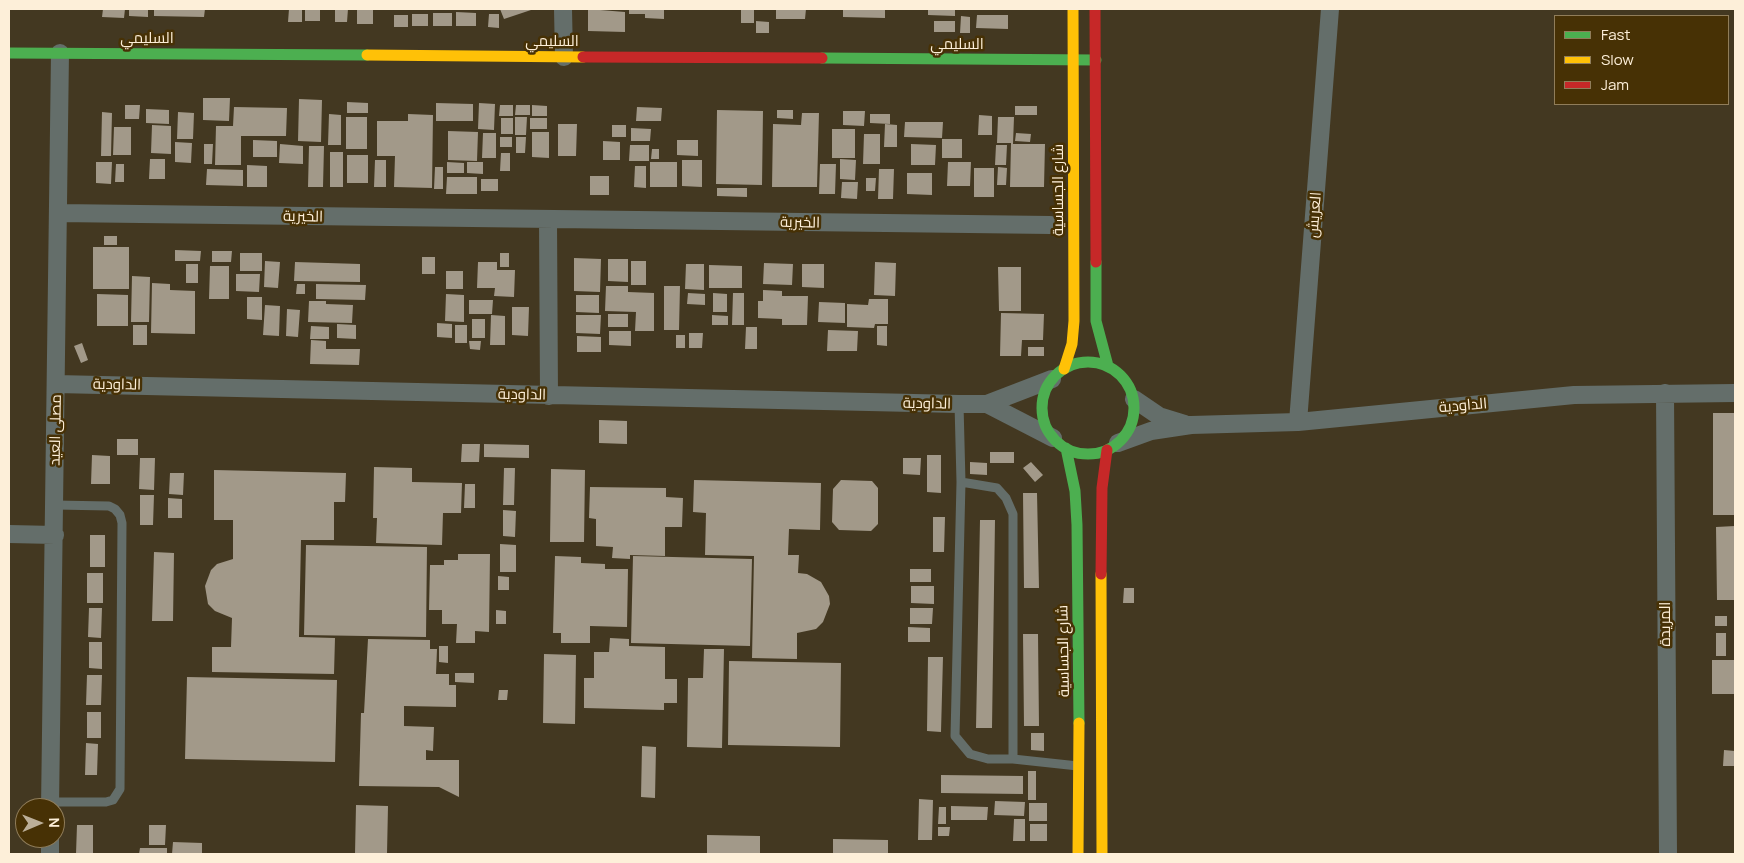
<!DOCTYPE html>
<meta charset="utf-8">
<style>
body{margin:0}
#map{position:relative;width:1744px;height:863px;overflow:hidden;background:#433821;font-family:Manrope,sans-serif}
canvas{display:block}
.frame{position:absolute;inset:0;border:10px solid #fdefd9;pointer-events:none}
.legend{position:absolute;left:1554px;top:15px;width:175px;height:90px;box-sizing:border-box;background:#473105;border:1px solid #907d5a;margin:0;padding:6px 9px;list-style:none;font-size:15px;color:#fdefd9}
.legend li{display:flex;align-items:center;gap:10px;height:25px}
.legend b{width:25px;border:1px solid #907d5a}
.north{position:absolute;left:15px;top:798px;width:50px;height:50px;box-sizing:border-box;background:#473105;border:1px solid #907d5a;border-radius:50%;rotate:89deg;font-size:14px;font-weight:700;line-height:20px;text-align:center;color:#fdefd9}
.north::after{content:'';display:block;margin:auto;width:18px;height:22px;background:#bcaf99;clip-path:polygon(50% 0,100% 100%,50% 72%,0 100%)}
</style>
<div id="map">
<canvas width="1744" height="863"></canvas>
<div class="frame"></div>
<ul class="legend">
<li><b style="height:6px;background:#4caf50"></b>Fast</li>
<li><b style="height:6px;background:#ffc107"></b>Slow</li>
<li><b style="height:6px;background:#c62828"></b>Jam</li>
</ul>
<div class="north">N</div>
</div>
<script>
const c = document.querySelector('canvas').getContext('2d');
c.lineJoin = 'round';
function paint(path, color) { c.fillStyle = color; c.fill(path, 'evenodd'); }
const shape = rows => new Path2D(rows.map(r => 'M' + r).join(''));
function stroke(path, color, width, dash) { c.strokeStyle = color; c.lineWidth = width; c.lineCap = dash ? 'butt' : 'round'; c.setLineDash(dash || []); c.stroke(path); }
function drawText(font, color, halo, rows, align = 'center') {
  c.font = font + ' Manrope,Cairo,sans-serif'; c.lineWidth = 5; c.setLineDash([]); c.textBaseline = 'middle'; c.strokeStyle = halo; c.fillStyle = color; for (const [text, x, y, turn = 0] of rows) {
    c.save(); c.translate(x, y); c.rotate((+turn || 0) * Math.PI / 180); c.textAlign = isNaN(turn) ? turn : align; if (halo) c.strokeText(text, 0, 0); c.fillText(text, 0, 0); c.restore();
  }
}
const building = shape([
 [103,9,125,9,124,18,102,17],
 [129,9,148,9,148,17,129,16],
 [154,9,205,9,204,17,154,16],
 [289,9,302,9,302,22,288,22],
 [335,9,348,9,347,22,335,22],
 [357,9,373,9,373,24,357,24],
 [500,9,534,9,504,19],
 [588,9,625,12,625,32,588,31],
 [629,9,664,9,664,19,645,18,645,14,629,14],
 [741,9,754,9,754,23,741,23],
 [776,9,806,9,805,19,776,19],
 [843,9,885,9,885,18,843,17],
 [928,9,955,9,955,16,928,15],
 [305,10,320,10,320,21,305,21],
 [456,12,476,13,476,26,456,26],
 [433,13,452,13,452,26,433,26],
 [412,14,428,14,428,26,412,26],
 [489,14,499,14,499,28,488,27],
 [394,15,408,15,408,27,394,27],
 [977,15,1008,15,1008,29,976,28],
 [961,16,970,17,970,33,960,33],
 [756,21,769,22,769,33,756,33],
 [934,21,955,21,955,32,934,32],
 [203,98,230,98,229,121,203,120],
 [299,99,322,100,321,142,298,141],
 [347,102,368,103,368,113,347,113],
 [436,103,473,104,473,121,436,121],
 [479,103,495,104,494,130,478,129],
 [125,105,140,105,139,119,125,119],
 [500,105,513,105,513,116,499,116],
 [516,105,530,105,530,115,515,115],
 [532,105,547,106,547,116,532,116],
 [1015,106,1037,106,1037,115,1015,115],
 [234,107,287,108,286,136,241,136,241,165,215,165,216,126,233,126],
 [637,107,662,108,661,121,636,121],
 [146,109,169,110,169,124,146,123],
 [717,110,763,111,762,185,716,184],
 [777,110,793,110,793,119,777,118],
 [843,111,865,111,864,126,843,125],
 [102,112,112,113,111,156,101,156],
 [178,112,194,113,193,139,177,139],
 [802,113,819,113,817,187,772,187,773,124,801,125],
 [329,114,341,115,341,145,328,145],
 [408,114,433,115,432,188,394,187,395,156,377,156,377,121,408,121],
 [870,114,890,114,890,124,870,123],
 [979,115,992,116,992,135,978,135],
 [346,117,367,117,367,149,346,149],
 [515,117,527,117,526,135,515,135],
 [998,117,1014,117,1013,144,1045,144,1044,187,1010,187,1011,143,997,143],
 [501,118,513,118,513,134,501,134],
 [530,118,547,118,547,129,530,129],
 [905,122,943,122,942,138,904,137],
 [558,124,577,124,576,156,558,156],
 [885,124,897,125,897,147,884,147],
 [152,125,171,126,171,154,151,153],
 [612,125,626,125,626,137,612,137],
 [114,127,131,127,131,155,113,155],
 [631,128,651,129,650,141,631,141],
 [832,129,855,129,855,158,832,158],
 [448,131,478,132,477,161,448,160],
 [532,132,549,132,549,158,532,157],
 [483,133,496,133,496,158,482,158],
 [1016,133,1031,134,1030,142,1015,141],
 [864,134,880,134,880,164,863,164],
 [500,137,512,137,512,147,500,147],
 [516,137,526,137,525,153,516,153],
 [942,139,962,139,962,158,942,158],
 [253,140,277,141,277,157,253,157],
 [677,140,698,140,698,156,677,155],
 [603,141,620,142,620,160,603,160],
 [175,142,192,143,191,163,175,162],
 [204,144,213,144,212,164,204,164],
 [280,144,303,146,303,164,279,163],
 [911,144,936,145,935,165,911,165],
 [630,145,649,145,649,161,629,161],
 [996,145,1007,145,1006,165,995,165],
 [309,146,324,146,323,187,308,187],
 [652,149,659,149,659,159,651,159],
 [330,152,343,152,343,187,330,187],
 [501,153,510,153,510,171,500,171],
 [347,155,368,155,368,183,347,183],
 [150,159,165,159,165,179,149,179],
 [840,159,856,160,855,180,840,179],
 [375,160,386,160,386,187,374,187],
 [682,160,702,160,702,187,682,186],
 [96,162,112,162,111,184,96,183],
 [447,162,464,163,464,173,447,173],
 [467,162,483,162,483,174,467,173],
 [650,162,677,162,677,187,650,187],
 [948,162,971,162,970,186,947,186],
 [116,164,124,164,124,182,115,182],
 [820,164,836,164,835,194,819,194],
 [247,165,267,166,267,187,247,187],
 [635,166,646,166,646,188,634,187],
 [435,167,443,167,443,189,434,189],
 [998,167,1007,168,1006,185,997,185],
 [974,168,994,168,994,197,974,197],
 [207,169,243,170,243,186,206,185],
 [879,169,894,169,893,199,878,199],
 [907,173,932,173,932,195,907,194],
 [590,176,609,176,609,195,590,195],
 [447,177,477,177,477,194,446,194],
 [866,178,876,178,875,191,866,191],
 [481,179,498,179,498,191,481,191],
 [842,182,858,182,857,199,841,198],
 [717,188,747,188,747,197,717,196],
 [104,236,117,236,117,245,104,245],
 [93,247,129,247,129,289,93,289],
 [175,250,201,251,200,261,175,261],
 [212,251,232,251,231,262,212,262],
 [240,253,262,253,262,271,240,271],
 [500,253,509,253,509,267,500,267],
 [422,257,435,257,435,274,422,274],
 [574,258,601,259,600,292,574,291],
 [608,259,628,259,628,282,608,281],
 [265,261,280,262,278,288,264,287],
 [631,261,646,261,646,285,631,285],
 [295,262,360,264,360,282,294,281],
 [478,262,497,262,497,270,515,270,514,297,494,296,495,288,477,288],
 [875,262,896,263,895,296,874,295],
 [764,263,793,264,792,285,763,284],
 [186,264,198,264,198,283,186,283],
 [686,264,704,264,704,290,685,289],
 [802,264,824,264,824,288,802,287],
 [709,265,742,266,742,288,709,288],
 [210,266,229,266,229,299,209,299],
 [998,267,1021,267,1021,311,999,311],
 [446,271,463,271,463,289,446,289],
 [236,274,260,274,259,292,236,291],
 [132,276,150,277,149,322,131,322],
 [152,283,170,284,170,290,195,291,195,334,151,333],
 [297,284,305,284,305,294,296,294],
 [316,284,366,285,365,300,316,299],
 [606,286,628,286,628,292,654,293,654,331,635,331,636,312,605,311],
 [664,286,680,286,679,330,664,330],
 [763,290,782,291,782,296,808,296,807,325,782,325,782,319,758,318,758,301,763,301],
 [688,293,705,294,705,305,687,304],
 [713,293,727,294,727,312,713,312],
 [733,293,744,293,744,325,732,325],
 [97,294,128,295,128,326,97,326],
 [446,294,464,295,464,322,445,321],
 [576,295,599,295,599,313,576,312],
 [247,297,262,297,262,320,247,319],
 [869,299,888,299,888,324,875,324,874,328,847,327,847,304,868,305],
 [469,300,493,300,492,314,469,314],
 [309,301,326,301,326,304,353,305,352,323,308,322],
 [819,302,845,303,845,323,818,322],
 [265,305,280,306,279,336,263,335],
 [512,307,529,307,528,336,512,335],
 [287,309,300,310,298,337,286,336],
 [1001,313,1044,314,1043,340,1022,340,1021,356,1000,356],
 [608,314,628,314,628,327,608,327],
 [491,315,505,316,505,345,490,345],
 [576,315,601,315,600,334,576,333],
 [712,315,728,316,728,325,712,325],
 [472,319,485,319,485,338,472,338],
 [437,323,452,324,452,338,437,337],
 [337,324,356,325,356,339,337,338],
 [133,325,147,325,147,345,133,345],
 [455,325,467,325,467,343,455,343],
 [311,326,329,327,329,339,310,339],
 [877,326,887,326,887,346,877,345],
 [746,327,757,327,757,349,745,349],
 [828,330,858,331,857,351,827,351],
 [609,331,631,331,631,346,609,345],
 [689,333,703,333,702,348,689,348],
 [676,335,685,335,685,348,676,348],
 [577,336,601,337,601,352,577,352],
 [311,340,326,341,326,349,360,349,359,365,310,364],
 [469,341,481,341,480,350,470,349],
 [82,343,88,360,81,363,74,346],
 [1028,347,1044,347,1044,356,1028,356],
 [1713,413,1735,413,1735,515,1713,515],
 [599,420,627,421,627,444,599,443],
 [117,439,138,439,138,455,117,455],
 [462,444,480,444,479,462,461,462],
 [484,444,529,445,529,458,484,457],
 [990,452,1014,452,1014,463,990,463],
 [92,455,110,456,110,484,91,484],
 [927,455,941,455,941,493,927,492],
 [140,458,155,458,154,490,139,489],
 [903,458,921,458,920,475,903,474],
 [970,462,987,463,987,475,970,474],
 [1031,462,1043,475,1035,482,1023,468],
 [374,467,412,468,412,482,462,483,461,513,443,513,442,545,376,543,377,518,373,518],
 [504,468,515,468,514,505,503,505],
 [551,469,585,470,584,542,550,542],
 [214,470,346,473,345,502,334,502,334,540,301,540,299,637,335,638,334,674,212,672,212,647,231,647,232,618,215,611,208,604,205,586,211,570,217,564,233,559,233,520,214,520],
 [170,473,184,473,183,495,169,494],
 [694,480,821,483,820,530,789,529,788,555,799,555,798,573,807,574,821,582,829,596,830,604,823,622,816,629,797,633,797,659,752,658,754,556,705,555,706,513,693,512],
 [841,480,872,481,878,488,878,524,871,531,839,530,832,522,833,489],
 [465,484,475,484,475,508,464,508],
 [590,487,666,488,666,497,683,498,682,527,665,527,665,556,630,555,630,559,612,558,613,547,596,546,596,519,589,518],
 [1023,493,1037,493,1039,588,1024,588],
 [140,495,154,495,153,525,140,525],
 [168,498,182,499,182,518,168,518],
 [503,510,516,511,515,537,503,536],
 [933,517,945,517,944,552,933,552],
 [980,520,995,520,992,728,976,728],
 [1735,526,1735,600,1717,600,1716,527],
 [90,535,105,535,105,567,90,567],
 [500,544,516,545,516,572,500,572],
 [306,545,427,547,426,637,304,635],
 [154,552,174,553,173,621,152,621],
 [458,554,490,554,489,632,475,631,475,643,456,643,457,624,442,624,442,610,429,610,430,565,444,565,444,560,458,560],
 [555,556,581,557,581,563,605,564,605,569,628,569,627,627,590,626,590,643,561,643,561,633,553,633],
 [633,556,752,559,750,646,631,643],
 [910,569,931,569,931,582,910,582],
 [87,573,103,573,103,603,87,603],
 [498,576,509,577,509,590,498,590],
 [911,586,934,586,934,604,911,603],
 [1124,588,1134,588,1134,603,1123,603],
 [89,608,102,608,101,638,88,637],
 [910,608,933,608,932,624,910,624],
 [496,610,506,611,506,624,496,624],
 [1715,616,1727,616,1727,626,1715,626],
 [908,627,930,628,930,642,908,642],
 [1716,633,1726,633,1726,656,1716,656],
 [1023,634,1038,634,1039,726,1024,726],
 [610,638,629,639,629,646,665,647,665,679,677,679,677,703,664,703,664,710,584,708,584,678,594,678,594,652,609,652],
 [368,639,430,640,430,649,437,649,436,674,449,674,449,685,456,685,456,707,404,706,404,726,434,727,433,751,426,750,426,760,459,760,459,797,439,787,359,786,361,713,364,713],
 [89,642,102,642,102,669,89,668],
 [439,646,448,646,448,663,439,662],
 [704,649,724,649,722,748,687,747,688,678,703,678],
 [544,654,576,655,575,724,543,723],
 [928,657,943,657,941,732,927,731],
 [1712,660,1735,660,1735,694,1712,694],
 [729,661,841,663,840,747,728,745],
 [455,673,474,673,474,683,455,682],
 [87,675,102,675,101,705,86,705],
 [187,677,337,680,335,762,185,759],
 [499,690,508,690,507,700,498,700],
 [87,712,101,712,101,738,87,738],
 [1031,733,1044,733,1044,751,1031,750],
 [86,743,98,744,97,775,85,775],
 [642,746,656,747,655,798,641,797],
 [1724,750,1735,751,1735,766,1723,766],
 [1028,771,1036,771,1036,800,1028,800],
 [941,775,1023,776,1023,794,941,793],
 [919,799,933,800,932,840,918,840],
 [995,801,1025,802,1024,816,994,815],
 [1029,803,1047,803,1047,821,1029,821],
 [356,805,388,806,387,854,355,854],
 [951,806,988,807,987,820,951,820],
 [939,807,946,807,946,824,938,824],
 [1014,819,1025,819,1025,841,1013,841],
 [1030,824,1047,824,1047,841,1030,841],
 [77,825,93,825,93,854,76,854],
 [149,825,166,825,165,845,149,845],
 [938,827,950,827,949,836,938,836],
 [707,835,760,836,760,854,707,853],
 [833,839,888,840,888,854,833,854],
 [173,842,202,843,202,854,172,854],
 [140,848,167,848,167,854,139,854]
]);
const lane = shape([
 [959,404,961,482,955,736,970,754,988,759,1013,759,1078,766],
 [961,482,997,488,1006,498,1013,514,1013,759],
 [50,802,106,802,113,800,120,789,122,523,120,515,115,509,109,506,55,505]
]);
const street = shape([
 [563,9,564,57],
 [58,213,1051,225],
 [548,220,549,396],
 [56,384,959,404,987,404,1052,379],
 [1665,393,1668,854],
 [1134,399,1159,416,1185,424],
 [987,404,1053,438],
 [1298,422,1330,9],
 [1118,443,1151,431,1191,425,1298,422,1574,395,1735,393],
 [9,534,55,535],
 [50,808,60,53],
 [50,854,50,838]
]);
const fast = shape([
 [9,53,367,55],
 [822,58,1096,60],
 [1096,262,1096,321,1108,366],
 '1042 408a46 46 0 1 1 92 0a46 46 0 1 1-92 0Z',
 [1066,448,1075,491,1077,525,1079,723]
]);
const slow = shape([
 [367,55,583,57],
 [1064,369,1072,344,1074,321,1073,9],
 [1101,574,1102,854],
 [1078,854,1079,723]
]);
const jam = shape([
 [1095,9,1096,262],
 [583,57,822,58],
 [1101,574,1102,488,1107,450]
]);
const streetNames = [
 ["السليمي",147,39],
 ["السليمي",552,42],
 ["السليمي",957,45],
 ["شارع الجساسية",1059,190,-90],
 ["العريش",1315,215,-86],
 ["الخيرية",303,217,1],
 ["الخيرية",800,223,1],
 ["الداودية",117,385,1],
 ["الداودية",522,395,1],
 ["الداودية",927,404,1],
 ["الداودية",1463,406,-5],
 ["مصلى العيد",56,430,-89],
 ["المريدة",1666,624,-90],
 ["شارع الجساسية",1064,651,-91]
];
paint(building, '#a29989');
stroke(lane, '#646e6a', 9);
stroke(street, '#646e6a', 18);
stroke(fast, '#4caf50', 11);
stroke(slow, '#ffc107', 11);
stroke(jam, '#c62828', 11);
drawText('15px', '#fdefd9', '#473105', streetNames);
</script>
